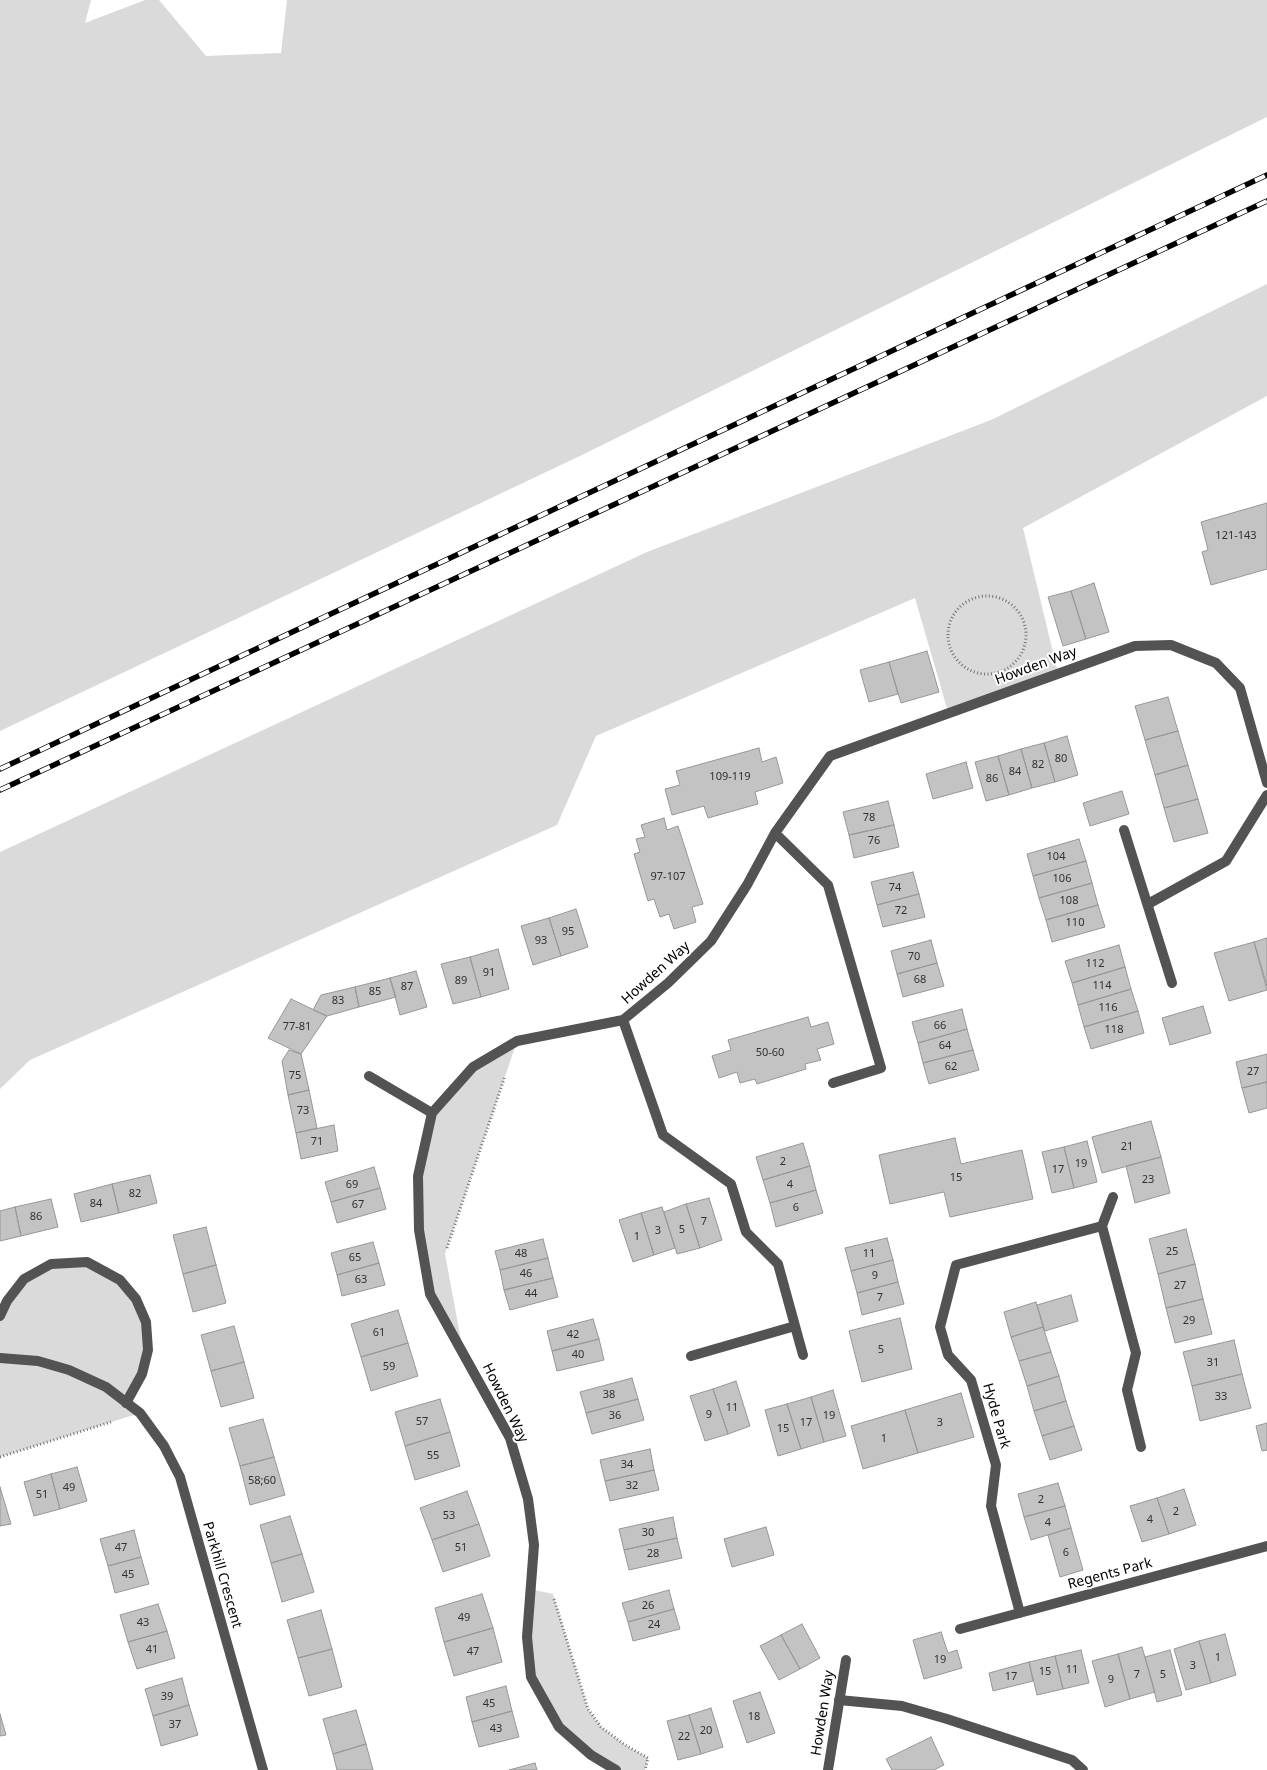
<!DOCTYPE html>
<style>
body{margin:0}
canvas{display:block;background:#fff}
</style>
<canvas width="1267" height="1770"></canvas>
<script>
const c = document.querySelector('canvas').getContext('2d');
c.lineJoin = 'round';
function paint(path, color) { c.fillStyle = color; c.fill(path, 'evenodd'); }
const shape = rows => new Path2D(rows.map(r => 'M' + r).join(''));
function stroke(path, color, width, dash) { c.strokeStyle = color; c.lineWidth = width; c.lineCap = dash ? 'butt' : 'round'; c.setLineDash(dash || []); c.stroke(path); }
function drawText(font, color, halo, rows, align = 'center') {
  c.font = font + ' "Noto Sans",sans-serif'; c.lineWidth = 4; c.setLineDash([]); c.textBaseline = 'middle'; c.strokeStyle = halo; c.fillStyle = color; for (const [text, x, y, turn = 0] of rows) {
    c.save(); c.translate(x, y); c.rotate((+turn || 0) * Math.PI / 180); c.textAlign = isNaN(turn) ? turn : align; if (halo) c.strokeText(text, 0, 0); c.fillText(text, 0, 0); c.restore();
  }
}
const green = shape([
 [0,0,91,0,85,23,145,0,159,0,206,56,281,53,287,0,1267,0,1267,117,582,455,0,731],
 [1267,284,1267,396,1023,528,1058,673,948,712,915,598,596,736,557,825,30,1060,0,1089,0,852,647,552,991,420],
 [517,1041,445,1254,463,1351,430,1294,418,1176,432,1113,473,1067],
 [87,1262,120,1280,136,1299,148,1350,126,1403,140,1413,0,1457,0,1316,24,1279,51,1264],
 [530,1589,553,1594,588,1709,601,1727,625,1745,648,1758,645,1770,616,1770,559,1727,531,1677]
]);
const building = shape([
 [1267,503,1267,569,1211,585,1202,552,1208,550,1201,522,1267,503],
 [1094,583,1109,632,1086,639,1071,591,1094,583],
 [1071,591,1086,639,1063,646,1048,597,1071,591],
 [927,651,939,692,901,703,889,662,927,651],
 [889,662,898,694,869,702,860,670,889,662],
 [1168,697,1178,731,1145,740,1135,706,1168,697],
 [1178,731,1188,765,1155,775,1145,740,1178,731],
 [1067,736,1078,775,1055,782,1044,743,1067,736],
 [1044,743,1055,782,1032,788,1021,749,1044,743],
 [759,748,762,762,776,757,783,783,755,792,758,804,708,818,704,806,672,815,665,789,680,785,676,771,759,748],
 [1021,749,1032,788,1009,795,998,756,1021,749],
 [998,756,1009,795,986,801,975,762,998,756],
 [966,762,973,788,933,799,926,774,966,762],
 [1188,765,1198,799,1164,808,1155,775,1188,765],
 [1122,791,1129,814,1090,826,1083,803,1122,791],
 [1198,799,1208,833,1174,842,1164,808,1198,799],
 [888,801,894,825,849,835,843,812,888,801],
 [664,818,667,830,678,826,703,904,692,907,696,922,674,929,669,914,660,917,654,899,648,901,634,854,640,852,636,839,645,837,641,825,664,818],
 [894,825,899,847,854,858,849,835,894,825],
 [1079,839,1086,861,1033,876,1027,854,1079,839],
 [1086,861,1092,883,1039,898,1033,876,1086,861],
 [913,872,919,894,877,905,871,882,913,872],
 [1092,883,1098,905,1046,920,1039,898,1092,883],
 [919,894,925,917,883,927,877,905,919,894],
 [1098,905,1105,927,1052,942,1046,920,1098,905],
 [576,909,588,947,561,956,549,918,576,909],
 [549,918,561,956,533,965,521,926,549,918],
 [1267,938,1267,986,1254,942,1267,938],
 [931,940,937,963,897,974,891,951,931,940],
 [1254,942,1267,990,1229,1001,1214,953,1254,942],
 [1119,945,1125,967,1072,983,1065,961,1119,945],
 [498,949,509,989,481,997,470,957,498,949],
 [470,957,481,997,453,1004,441,964,470,957],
 [937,963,944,986,903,997,897,974,937,963],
 [1125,967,1131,989,1078,1005,1072,983,1125,967],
 [416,971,427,1007,400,1015,390,978,416,971],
 [390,978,396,997,359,1007,355,987,390,978],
 [355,987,359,1007,327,1016,313,1010,321,995,355,987],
 [1131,989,1138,1011,1084,1027,1078,1005,1131,989],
 [291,999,327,1016,301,1054,268,1038,291,999],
 [1203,1006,1211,1033,1170,1045,1162,1018,1203,1006],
 [962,1009,967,1029,918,1043,912,1022,962,1009],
 [1138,1011,1144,1033,1091,1049,1084,1027,1138,1011],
 [808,1017,811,1027,828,1022,834,1044,817,1049,821,1060,805,1064,806,1069,757,1084,755,1079,740,1083,737,1072,719,1078,712,1056,731,1050,728,1040,808,1017],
 [967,1029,973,1050,923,1063,918,1043,967,1029],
 [289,1050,301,1054,309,1090,288,1095,282,1061,289,1050],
 [973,1050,979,1070,929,1084,923,1063,973,1050],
 [1267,1054,1267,1082,1242,1088,1236,1062,1267,1054],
 [1267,1082,1267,1108,1249,1113,1242,1088,1267,1082],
 [309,1090,317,1128,296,1133,288,1095,309,1090],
 [1151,1121,1161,1157,1102,1173,1092,1137,1151,1121],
 [334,1125,338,1151,301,1159,296,1133,334,1125],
 [955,1138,961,1164,1022,1150,1033,1199,950,1217,944,1192,890,1204,879,1155,955,1138],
 [1087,1141,1097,1182,1074,1188,1064,1147,1087,1141],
 [803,1143,810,1166,763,1180,756,1157,803,1143],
 [1064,1147,1074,1188,1052,1193,1042,1152,1064,1147],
 [1161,1157,1170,1193,1135,1203,1126,1166,1161,1157],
 [810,1166,816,1190,770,1203,763,1180,810,1166],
 [374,1167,380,1188,331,1202,325,1182,374,1167],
 [150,1175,157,1203,119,1213,112,1184,150,1175],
 [112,1184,119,1213,81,1222,74,1194,112,1184],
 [380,1188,386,1209,337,1223,331,1202,380,1188],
 [816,1190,823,1213,776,1227,770,1203,816,1190],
 [709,1198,722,1240,700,1248,686,1204,709,1198],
 [51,1199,58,1227,21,1236,15,1207,51,1199],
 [686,1204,700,1248,677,1254,664,1212,686,1204],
 [15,1207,21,1236,0,1241,0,1211,15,1207],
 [662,1207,675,1248,654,1255,641,1213,662,1207],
 [641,1213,654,1255,633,1262,619,1220,641,1213],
 [206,1227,216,1265,183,1274,173,1235,206,1227],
 [1186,1229,1195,1264,1158,1274,1149,1239,1186,1229],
 [887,1238,893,1260,851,1271,845,1248,887,1238],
 [543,1239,548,1258,500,1270,495,1251,543,1239],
 [373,1242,379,1263,337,1275,331,1253,373,1242],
 [548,1258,553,1278,504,1290,500,1270,548,1258],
 [893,1260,898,1282,857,1293,851,1271,893,1260],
 [379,1263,385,1285,342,1296,337,1275,379,1263],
 [1195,1264,1203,1299,1166,1308,1158,1274,1195,1264],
 [216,1265,226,1303,193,1312,183,1274,216,1265],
 [553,1278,558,1297,510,1310,504,1290,553,1278],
 [898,1282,904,1304,862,1315,857,1293,898,1282],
 [1071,1295,1078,1321,1045,1331,1037,1305,1071,1295],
 [1203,1299,1212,1334,1175,1343,1166,1308,1203,1299],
 [1036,1302,1043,1327,1011,1337,1004,1312,1036,1302],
 [398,1310,408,1343,361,1357,351,1324,398,1310],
 [900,1318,912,1369,862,1382,849,1331,900,1318],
 [593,1319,599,1339,552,1351,547,1331,593,1319],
 [234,1326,244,1362,211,1371,201,1335,234,1326],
 [1043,1327,1051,1352,1019,1361,1011,1337,1043,1327],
 [599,1339,604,1360,557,1371,552,1351,599,1339],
 [1234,1340,1242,1374,1192,1386,1183,1352,1234,1340],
 [408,1343,418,1376,371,1391,361,1357,408,1343],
 [1051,1352,1059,1376,1027,1386,1019,1361,1051,1352],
 [244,1362,254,1398,221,1407,211,1371,244,1362],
 [1242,1374,1251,1408,1200,1421,1192,1386,1242,1374],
 [1059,1376,1066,1401,1034,1411,1027,1386,1059,1376],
 [632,1378,638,1399,586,1413,580,1392,632,1378],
 [736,1381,750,1426,728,1434,713,1389,736,1381],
 [713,1389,728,1434,705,1441,690,1396,713,1389],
 [833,1390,846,1436,824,1442,811,1397,833,1390],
 [961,1393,974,1437,918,1453,905,1410,961,1393],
 [811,1397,824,1442,801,1449,787,1404,811,1397],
 [440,1399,450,1432,405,1446,395,1412,440,1399],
 [638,1399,644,1420,592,1434,586,1413,638,1399],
 [1066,1401,1074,1426,1042,1436,1034,1411,1066,1401],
 [787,1404,801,1449,778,1456,765,1410,787,1404],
 [905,1410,918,1453,863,1469,851,1426,905,1410],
 [263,1419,274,1457,240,1466,229,1428,263,1419],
 [1267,1423,1267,1450,1262,1451,1256,1426,1267,1423],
 [1074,1426,1082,1450,1050,1460,1042,1436,1074,1426],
 [450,1432,460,1466,415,1480,405,1446,450,1432],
 [650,1449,654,1470,605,1481,600,1460,650,1449],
 [274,1457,285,1495,250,1505,240,1466,274,1457],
 [77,1467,87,1501,60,1509,51,1474,77,1467],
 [654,1470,659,1490,610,1501,605,1481,654,1470],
 [51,1474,60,1509,34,1516,24,1482,51,1474],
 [1058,1483,1065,1506,1024,1517,1018,1494,1058,1483],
 [0,1487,11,1524,0,1526,0,1487],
 [1184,1489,1196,1525,1169,1534,1157,1498,1184,1489],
 [467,1491,479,1524,432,1540,420,1508,467,1491],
 [1157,1498,1169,1534,1142,1542,1130,1506,1157,1498],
 [1065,1506,1071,1528,1031,1540,1024,1517,1065,1506],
 [290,1516,302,1554,271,1563,260,1525,290,1516],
 [673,1517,677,1538,624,1550,619,1529,673,1517],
 [479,1524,490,1556,443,1572,432,1540,479,1524],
 [766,1527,774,1555,732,1567,724,1539,766,1527],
 [1071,1528,1083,1570,1060,1577,1048,1535,1071,1528],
 [134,1530,141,1557,108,1566,100,1539,134,1530],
 [677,1538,682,1558,629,1570,624,1550,677,1538],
 [302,1554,314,1592,282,1602,271,1563,302,1554],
 [141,1557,149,1584,115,1593,108,1566,141,1557],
 [669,1590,674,1609,628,1622,622,1603,669,1590],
 [482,1594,493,1628,444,1642,435,1608,482,1594],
 [158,1604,167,1631,128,1642,120,1615,158,1604],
 [674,1609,680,1629,633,1641,628,1622,674,1609],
 [321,1610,332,1649,298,1658,287,1620,321,1610],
 [802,1624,820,1658,800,1669,781,1635,802,1624],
 [493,1628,502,1662,454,1676,444,1642,493,1628],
 [167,1631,175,1658,137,1669,128,1642,167,1631],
 [941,1632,948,1653,957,1650,962,1668,924,1679,913,1640,941,1632],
 [1225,1634,1236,1675,1211,1683,1199,1641,1225,1634],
 [781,1635,800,1669,779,1680,760,1646,781,1635],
 [1199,1641,1211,1683,1186,1690,1174,1649,1199,1641],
 [1142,1647,1155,1692,1130,1699,1118,1654,1142,1647],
 [332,1649,342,1687,309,1696,298,1658,332,1649],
 [1081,1650,1089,1683,1063,1689,1055,1656,1081,1650],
 [1170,1650,1182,1695,1157,1702,1145,1657,1170,1650],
 [1118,1654,1130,1699,1105,1707,1092,1661,1118,1654],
 [1055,1656,1063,1689,1037,1695,1029,1662,1055,1656],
 [1029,1662,1033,1681,993,1691,989,1673,1029,1662],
 [182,1678,189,1705,153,1716,145,1689,182,1678],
 [506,1686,512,1711,472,1722,466,1697,506,1686],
 [760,1692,775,1733,747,1743,733,1701,760,1692],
 [189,1705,198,1735,161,1746,153,1716,189,1705],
 [711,1708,723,1747,701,1754,689,1715,711,1708],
 [356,1710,366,1744,333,1754,323,1719,356,1710],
 [512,1711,519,1737,479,1747,472,1722,512,1711],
 [0,1714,6,1735,0,1736,0,1714],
 [689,1715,701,1754,678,1760,667,1721,689,1715],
 [931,1737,944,1765,934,1770,892,1770,886,1759,931,1737],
 [366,1744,373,1770,337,1770,333,1754,366,1744],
 [535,1763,537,1770,509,1770,535,1763]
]);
const path = shape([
 '948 635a39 39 0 1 1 78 0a39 39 0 1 1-78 0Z',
 [447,1248,505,1076],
 [0,1457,111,1422],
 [554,1599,588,1709,601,1727,625,1745,648,1758,645,1770]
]);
const lane = shape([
 [839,1700,902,1706,947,1719,1072,1760,1083,1770]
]);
const street = shape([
 [1124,830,1172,983],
 [775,833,828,885,881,1068,833,1083],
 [1148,904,1226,861,1267,795],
 [623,1020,663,1135,731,1184,746,1232,778,1264,803,1355],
 [369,1076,432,1113],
 [1102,1226,1136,1353,1127,1390,1141,1447],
 [0,1316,7,1301,24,1279,51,1264,87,1262,120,1280,136,1299,146,1322,148,1350,142,1374,126,1403],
 [691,1356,795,1326],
 [0,1358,38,1361,69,1370,106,1387,140,1413,164,1446,180,1477,263,1770],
 [1020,1613,991,1506,996,1465,971,1380,948,1355,940,1327,956,1265,1102,1226,1113,1197],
 [960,1629,1267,1546],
 [616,1770,591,1755,559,1727,531,1677,527,1637,534,1545,528,1499,510,1438,430,1294,419,1230,418,1176,432,1113,473,1067,517,1041,623,1020,668,983,711,941,747,885,775,833,830,756,1135,646,1171,645,1216,663,1240,688,1267,783],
 [828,1770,846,1660]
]);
const rail = shape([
 [0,769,1267,175],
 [0,790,1267,201]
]);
const numberNames = [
 ["121-143",1236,536],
 ["80",1061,759],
 ["82",1038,765],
 ["84",1015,772],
 ["109-119",730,777],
 ["86",992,779],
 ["78",869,818],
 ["76",874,841],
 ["104",1056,857],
 ["97-107",668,877],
 ["106",1062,879],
 ["74",895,888],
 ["108",1069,901],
 ["72",901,911],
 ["110",1075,923],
 ["95",568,932],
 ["93",541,941],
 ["70",914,957],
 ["112",1095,964],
 ["91",489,973],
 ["68",920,980],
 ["89",461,981],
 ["114",1102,986],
 ["87",407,987],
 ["85",375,992],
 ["83",338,1001],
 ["116",1108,1008],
 ["66",940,1026],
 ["77-81",297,1027],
 ["118",1114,1030],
 ["64",945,1046],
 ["50-60",770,1053],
 ["62",951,1067],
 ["27",1253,1072],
 ["75",295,1076],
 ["73",303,1111],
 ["71",317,1142],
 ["21",1127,1147],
 ["2",783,1162],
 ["19",1081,1164],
 ["17",1058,1170],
 ["15",956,1178],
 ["23",1148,1180],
 ["69",352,1185],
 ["4",790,1185],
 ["82",135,1194],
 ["84",96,1204],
 ["67",358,1205],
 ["6",796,1208],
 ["86",36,1217],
 ["7",704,1222],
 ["5",682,1230],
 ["3",658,1231],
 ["1",637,1237],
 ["25",1172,1252],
 ["48",521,1254],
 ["11",869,1254],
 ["65",355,1258],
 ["46",526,1274],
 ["9",875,1276],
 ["63",361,1280],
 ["27",1180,1286],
 ["44",531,1294],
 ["7",880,1298],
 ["29",1189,1321],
 ["61",379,1333],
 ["42",573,1335],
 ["5",881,1350],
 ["40",578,1355],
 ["31",1213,1363],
 ["59",389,1367],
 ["38",609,1395],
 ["33",1221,1397],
 ["11",732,1408],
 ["9",709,1415],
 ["36",615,1416],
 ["19",829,1416],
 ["57",422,1422],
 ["17",806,1423],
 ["3",940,1423],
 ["15",783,1429],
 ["1",884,1439],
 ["55",433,1456],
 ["34",627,1465],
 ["58;60",262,1481],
 ["32",632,1486],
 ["49",69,1488],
 ["51",42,1495],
 ["2",1041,1500],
 ["2",1176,1512],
 ["53",449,1516],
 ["4",1150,1520],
 ["4",1048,1523],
 ["30",648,1533],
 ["47",121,1548],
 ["51",461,1548],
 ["6",1066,1553],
 ["28",653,1554],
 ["45",128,1575],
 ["26",648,1606],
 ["49",464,1618],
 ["43",143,1623],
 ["24",654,1625],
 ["41",152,1650],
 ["47",473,1652],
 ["1",1218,1658],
 ["19",940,1660],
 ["3",1193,1666],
 ["11",1072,1670],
 ["15",1045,1672],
 ["7",1137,1675],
 ["5",1163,1675],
 ["17",1011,1677],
 ["9",1111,1680],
 ["39",167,1697],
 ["45",489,1704],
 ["18",754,1717],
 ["37",175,1725],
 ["43",496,1729],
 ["20",706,1731],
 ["22",684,1737]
];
const streetNames = [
 ["Howden Way",1036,666,-20],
 ["Howden Way",656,973,-42],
 ["Howden Way",505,1403,64],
 ["Hyde Park",996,1416,74],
 ["Regents Park",1110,1574,-15],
 ["Parkhill Crescent",222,1575,74],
 ["Howden Way",823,1713,-81]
];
paint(green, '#dadada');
paint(building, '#c3c3c3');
stroke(building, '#979797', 1);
stroke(path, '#757575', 3, [1, 2.5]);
stroke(lane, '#535353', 10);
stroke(street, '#535353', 10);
stroke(rail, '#000', 5.5);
stroke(rail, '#fff', 4, [11]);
drawText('11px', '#313131', null, numberNames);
drawText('14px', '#000', '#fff', streetNames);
</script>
